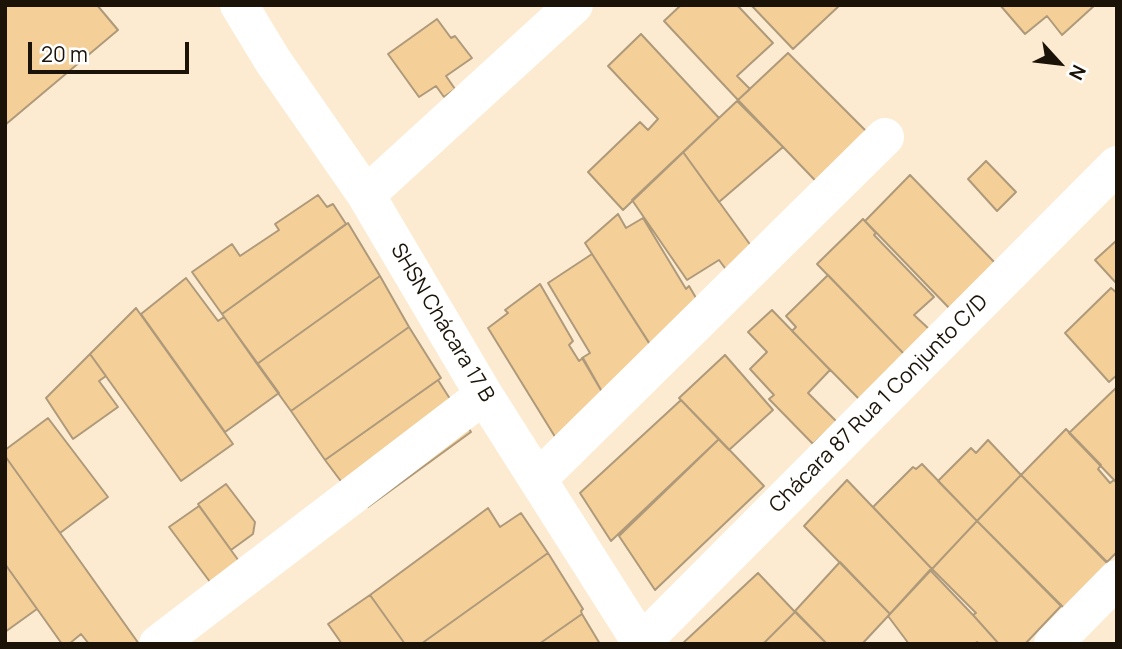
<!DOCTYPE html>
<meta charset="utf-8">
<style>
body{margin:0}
#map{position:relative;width:1122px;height:649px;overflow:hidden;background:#fdebd1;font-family:Manrope,sans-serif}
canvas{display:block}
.frame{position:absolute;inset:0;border:7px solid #1b1308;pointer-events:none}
.north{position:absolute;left:1024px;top:28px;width:70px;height:70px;-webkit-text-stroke:5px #fff;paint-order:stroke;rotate:117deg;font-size:19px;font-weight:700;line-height:28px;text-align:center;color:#1b1308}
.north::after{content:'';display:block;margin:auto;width:24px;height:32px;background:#1b1308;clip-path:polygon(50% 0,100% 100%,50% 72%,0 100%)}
.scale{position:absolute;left:28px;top:42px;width:161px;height:32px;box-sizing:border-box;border:4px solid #1b1308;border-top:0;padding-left:9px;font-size:21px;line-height:24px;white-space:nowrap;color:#1b1308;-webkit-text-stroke:5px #fff;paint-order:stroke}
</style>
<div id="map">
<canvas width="1122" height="649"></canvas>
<div class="frame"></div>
<div class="north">N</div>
<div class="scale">20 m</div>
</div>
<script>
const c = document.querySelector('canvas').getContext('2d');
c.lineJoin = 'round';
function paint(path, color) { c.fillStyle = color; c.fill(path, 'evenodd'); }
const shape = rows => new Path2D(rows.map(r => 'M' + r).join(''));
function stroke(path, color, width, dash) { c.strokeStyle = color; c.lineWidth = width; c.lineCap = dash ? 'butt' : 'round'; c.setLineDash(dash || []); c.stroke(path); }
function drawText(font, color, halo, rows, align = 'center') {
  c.font = font + ' Manrope,sans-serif'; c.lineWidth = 5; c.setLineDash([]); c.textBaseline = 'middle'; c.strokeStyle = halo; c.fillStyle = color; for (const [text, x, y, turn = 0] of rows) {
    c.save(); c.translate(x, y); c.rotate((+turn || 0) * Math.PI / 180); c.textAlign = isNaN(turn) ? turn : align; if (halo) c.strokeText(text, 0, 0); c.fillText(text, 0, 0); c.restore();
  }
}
const building = shape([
 [5,5,97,5,118,30,5,125,5,5],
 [681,5,737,5,773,43,737,76,750,89,738,100,664,21,681,5],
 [751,5,840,5,793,49,751,5],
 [1000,5,1095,5,1062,35,1047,16,1025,34,1000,5],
 [437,19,451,38,455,36,472,58,446,76,455,89,444,97,436,86,419,97,388,54,437,19],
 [641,34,719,118,623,210,588,172,640,122,648,130,658,119,608,66,641,34],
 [788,53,886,151,832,198,738,100,788,53],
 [737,101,783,147,719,202,683,152,737,101],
 [683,152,762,261,736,283,719,260,687,280,632,200,683,152],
 [986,161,1016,192,997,211,968,179,986,161],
 [910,175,998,266,952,311,865,221,910,175],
 [318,195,327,207,333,204,346,224,222,314,192,272,232,244,240,256,279,230,275,224,318,195],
 [618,214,626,228,643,218,686,289,689,286,705,313,657,355,585,243,618,214],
 [863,219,876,233,874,235,934,297,914,315,929,329,905,355,817,264,863,219],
 [348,223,380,276,257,364,222,314,348,223],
 [1117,240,1117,284,1095,260,1117,240],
 [592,254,656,354,605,397,582,358,590,353,548,283,592,254],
 [828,275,905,355,859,399,792,331,796,327,786,316,828,275],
 [380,276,409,327,291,411,257,364,380,276],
 [186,278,218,321,224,317,279,393,225,432,141,314,186,278],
 [540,284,573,341,569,345,579,361,583,358,605,397,557,440,488,328,508,313,505,310,540,284],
 [1111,288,1117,293,1117,375,1109,382,1065,333,1111,288],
 [136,308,233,444,181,481,90,354,136,308],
 [772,310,830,370,808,393,837,422,813,444,769,399,774,395,750,369,767,352,748,332,772,310],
 [409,327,441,378,325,460,291,411,409,327],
 [90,354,106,376,99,381,118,407,73,439,46,398,90,354],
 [725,355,773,410,729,450,679,398,725,355],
 [438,380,471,432,368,507,343,484,325,460,438,380],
 [1117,387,1117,483,1069,433,1117,387],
 [681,400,719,439,611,541,580,493,681,400],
 [48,418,108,497,60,533,5,456,5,450,48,418],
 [1066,429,1101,465,1098,469,1110,483,1114,480,1117,483,1117,552,1107,562,1021,475,1066,429],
 [719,439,764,486,655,590,619,536,719,439],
 [988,440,1021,475,977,521,938,481,971,448,976,453,988,440],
 [5,456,60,533,139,644,89,644,81,634,69,644,62,644,45,620,5,564,5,456],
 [922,464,977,521,932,569,873,507,913,467,916,469,922,464],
 [1021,475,1108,564,1064,608,977,521,1021,475],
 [847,480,932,569,890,614,804,526,847,480],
 [226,484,255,522,253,534,231,550,198,504,226,484],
 [199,506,257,586,228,606,169,527,199,506],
 [488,508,500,527,521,513,548,553,421,644,405,644,370,595,488,508],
 [977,521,1061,606,1025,644,999,644,973,615,976,613,932,569,977,521],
 [548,553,583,609,581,611,582,614,539,644,421,644,548,553],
 [840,562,890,614,862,644,827,644,795,611,840,562],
 [5,564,37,609,5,632,5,564],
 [930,570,973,615,999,644,979,644,977,642,975,644,909,644,888,616,930,570],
 [758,573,795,612,763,644,682,644,758,573],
 [370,595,405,644,342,644,328,624,370,595],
 [795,612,827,644,763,644,795,612],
 [582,614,600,644,539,644,582,614]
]);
const minor = shape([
 [239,5,273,61,366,195,484,395,642,644],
 [366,195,574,5],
 [538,479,885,137],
 [641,643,1117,165],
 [158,644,484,395],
 [1053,644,1117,579]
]);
const streetNames = [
 ["SHSN Chácara 17 B",442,323,59],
 ["Chácara 87 Rua 1 Conjunto C/D",879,404,-45]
];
paint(building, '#f4cf98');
stroke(building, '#ae9a7b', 2);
stroke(minor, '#fff', 38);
drawText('21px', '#1b1308', '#fff', streetNames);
</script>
